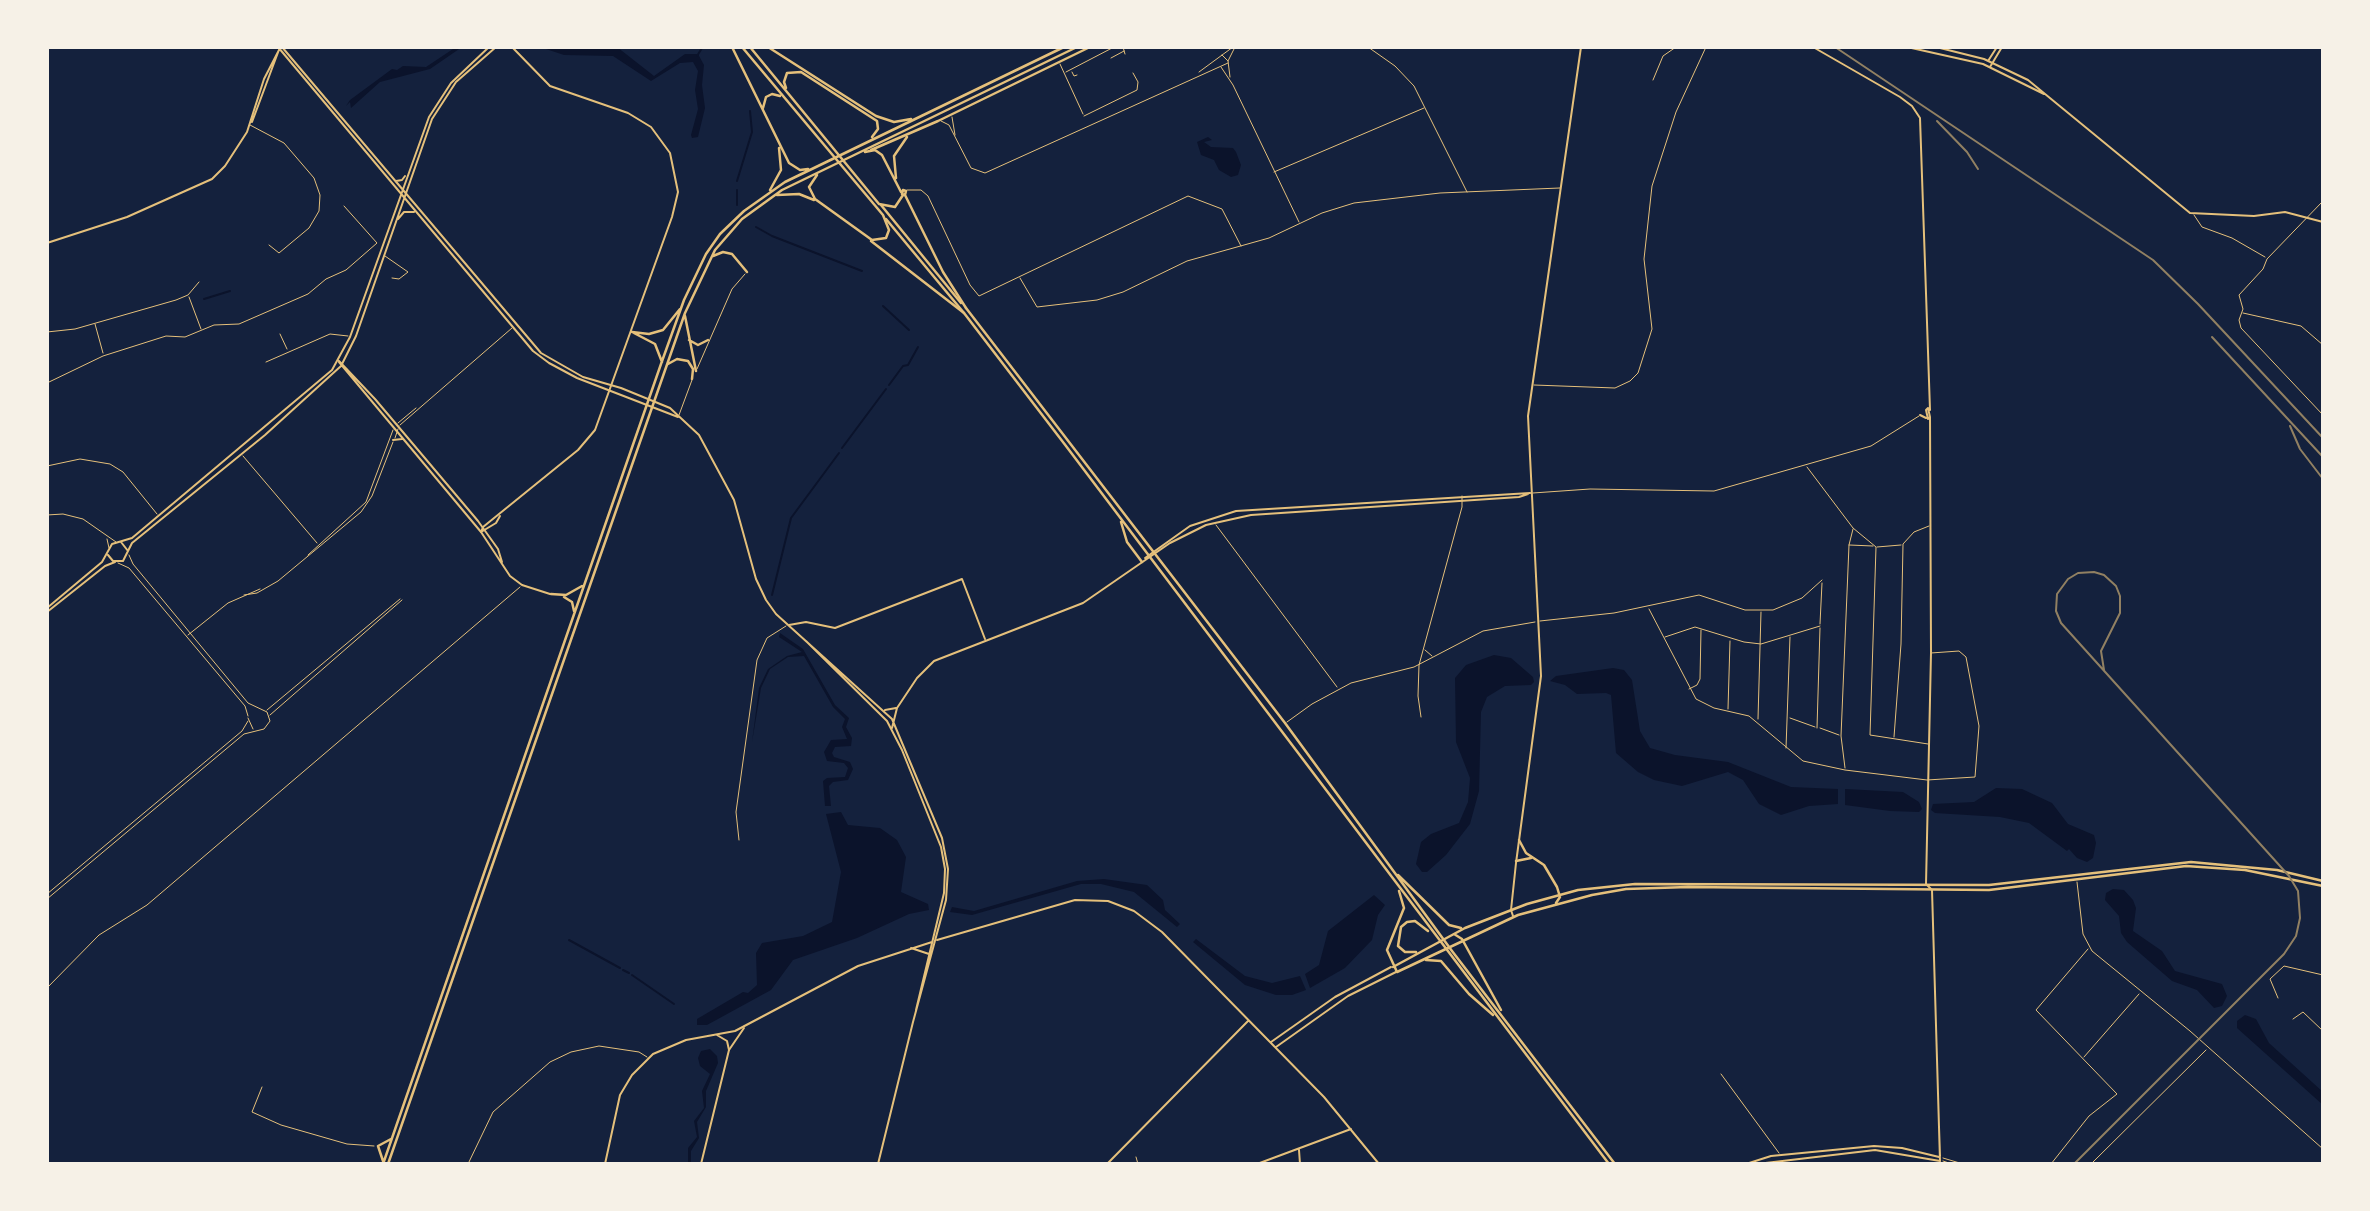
<!DOCTYPE html>
<style>
body{margin:0}
#map{position:relative;width:2370px;height:1211px;overflow:hidden;background:#14213d;font-family:"Sofia Sans Condensed",sans-serif}
canvas{display:block}
.frame{position:absolute;inset:0;border:49px solid #f6f1e7;pointer-events:none}
</style>
<div id="map">
<canvas width="2370" height="1211"></canvas>
<div class="frame"></div>
</div>
<script>
const c = document.querySelector('canvas').getContext('2d');
c.lineJoin = 'round';
function paint(path, color) { c.fillStyle = color; c.fill(path, 'evenodd'); }
const shape = rows => new Path2D(rows.map(r => 'M' + r).join(''));
function stroke(path, color, width, dash) { c.strokeStyle = color; c.lineWidth = width; c.lineCap = dash ? 'butt' : 'round'; c.setLineDash(dash || []); c.stroke(path); }
const water = shape([
 [456,47,462,47,430,69,380,82,351,108,350,102,346,106,350,100,392,69,397,70,403,66,426,67],
 [540,47,617,47,654,76,685,54,698,54,704,65,702,85,705,108,698,137,692,138,691,135,698,109,695,90,698,71,693,62,680,63,651,81,613,56,564,55],
 [1208,137,1212,140,1204,142,1211,147,1233,148,1236,152,1241,165,1238,175,1231,177,1219,170,1214,160,1201,155,1197,142],
 [780,633,803,649,835,705,849,718,846,727,852,738,851,746,835,747,832,753,834,757,850,762,853,769,848,780,833,782,829,786,831,806,825,806,823,781,827,778,845,777,848,768,844,763,827,761,824,752,831,740,847,739,842,727,845,719,833,707,804,656,788,657,770,669,761,688,752,742,759,688,768,669,787,656,802,652,779,637],
 [1494,655,1511,658,1533,677,1534,682,1531,685,1505,686,1487,697,1481,712,1479,791,1470,824,1446,855,1427,872,1422,872,1416,864,1421,842,1431,834,1459,823,1468,802,1470,778,1456,742,1455,678,1466,665],
 [1613,668,1624,670,1632,680,1640,731,1650,748,1675,755,1728,762,1791,787,1838,789,1838,804,1809,806,1781,815,1759,804,1743,780,1728,772,1682,786,1654,780,1638,772,1616,753,1611,695,1606,693,1577,694,1565,685,1550,681,1556,676],
 [1996,788,2022,789,2052,803,2068,824,2094,835,2096,843,2093,858,2087,862,2077,858,2069,849,2067,851,2029,823,2000,817,1935,813,1931,810,1933,804,1974,802],
 [1845,789,1903,792,1919,802,1922,809,1919,812,1890,811,1845,805],
 [841,812,848,825,880,828,897,840,906,857,901,892,928,904,929,910,909,914,857,938,793,960,771,990,707,1025,697,1025,697,1019,743,992,748,993,757,985,756,953,762,943,803,936,832,922,841,872,826,814],
 [1104,879,1147,885,1163,900,1165,910,1180,924,1177,927,1134,892,1101,884,1081,884,972,915,950,912,952,907,974,911,1077,881],
 [2113,889,2124,890,2133,900,2136,908,2133,931,2162,951,2175,971,2222,984,2227,996,2222,1006,2214,1008,2197,990,2172,981,2127,942,2121,933,2119,916,2105,900,2106,893],
 [1374,895,1385,905,1378,915,1372,940,1345,968,1310,988,1305,974,1319,965,1328,931],
 [1196,939,1245,976,1272,983,1300,976,1306,990,1292,995,1276,995,1245,985,1193,942],
 [2245,1015,2256,1019,2269,1043,2323,1092,2323,1105,2237,1028,2237,1021],
 [710,1049,717,1056,718,1063,706,1091,706,1107,697,1122,699,1138,691,1151,691,1164,688,1164,688,1148,697,1137,694,1121,704,1108,702,1091,710,1074,700,1066,698,1058,701,1051]
]);
const stream = shape([
 [697,56,702,48],
 [737,181,752,132,750,111],
 [737,190,737,205],
 [756,227,772,236,862,271],
 [204,299,230,291],
 [883,306,909,330],
 [889,385,903,366,908,365,918,347],
 [842,448,886,389],
 [772,595,791,518,839,453],
 [569,940,620,968],
 [623,970,629,973],
 [632,975,674,1004]
]);
const minor = shape([
 [1123,47,1125,54],
 [1368,47,1395,66,1414,86,1467,192],
 [1222,55,1228,61],
 [1111,58,1124,51],
 [1060,64,1083,114],
 [1221,67,1233,85,1299,222],
 [1066,72,1114,47],
 [1072,72,1074,76,1077,75],
 [1199,72,1233,47],
 [1230,77,1228,61,1235,47],
 [1653,80,1663,56,1676,47],
 [1084,116,1137,90,1138,82,1133,73],
 [952,117,955,135],
 [941,121,949,125,971,168,985,173,1228,63],
 [250,125,284,143,314,178,320,195,319,211,309,228,279,253,269,245],
 [1274,172,1424,108],
 [907,190,921,190,928,196,970,285,979,296,1188,196,1222,209,1241,246],
 [2323,201,2267,259,2263,269,2239,295,2243,309,2239,320,2241,328,2323,415],
 [2194,215,2202,227,2232,238,2265,257],
 [385,256,408,272,399,279,392,278],
 [1020,278,1037,307,1097,300,1123,292,1187,261,1269,238,1322,213,1354,203,1440,193,1560,188],
 [189,297,201,329],
 [2243,313,2301,326,2323,345],
 [95,324,103,353],
 [47,332,75,329,176,300,188,295,199,282],
 [280,334,287,349],
 [266,362,330,334,348,336],
 [697,369,732,289,745,274],
 [47,383,103,356,166,336,185,337,214,325,239,324,308,294,326,279,346,270,377,243,344,206],
 [1534,385,1615,388,1630,381,1638,373,1652,329,1644,259,1652,186,1676,112,1706,47],
 [679,415,692,380],
 [398,423,416,408],
 [400,425,512,328],
 [395,438,398,429],
 [243,456,317,543],
 [47,466,80,459,110,464,123,472,157,514],
 [1807,467,1853,528,1876,547,1870,735,1928,744],
 [1533,493,1590,489,1714,491,1871,446,1919,416],
 [47,515,63,514,83,519,116,542],
 [1216,525,1337,687],
 [107,539,109,548],
 [1849,545,1873,546],
 [1877,547,1901,545],
 [308,555,366,502,393,430],
 [118,563,129,568,245,706,248,716],
 [244,595,257,593,278,581,361,512,372,496,393,442],
 [1649,609,1696,699,1714,708,1749,716,1803,761,1845,770,1927,780,1975,777,1979,726,1966,657,1959,651,1931,653],
 [1540,621,1614,613,1699,595,1745,610,1773,610,1802,598,1822,580],
 [1820,624,1822,583],
 [188,635,228,603,260,589],
 [1665,637,1695,627,1744,642,1761,644,1820,626],
 [1425,650,1432,656],
 [1689,689,1697,685,1700,679,1701,630],
 [1728,709,1730,641],
 [267,710,400,599],
 [270,715,402,600],
 [1421,717,1418,696,1419,665,1462,507,1462,496],
 [248,718,253,729],
 [1790,718,1815,727],
 [1758,719,1761,612],
 [1287,722,1312,704,1351,683,1414,667,1483,631,1535,622],
 [1817,728,1820,628],
 [1820,728,1839,735],
 [1894,737,1901,644,1903,544,1914,532,1929,526],
 [1786,748,1790,637],
 [1845,768,1841,736,1849,545,1853,529],
 [739,840,736,812,757,660,767,638,786,626],
 [2077,882,2083,934,2092,951,2190,1031,2323,1149],
 [47,894,242,731,248,721],
 [47,899,244,734,264,729,270,721,267,712,248,703,133,564,129,555],
 [47,988,99,935,147,905,520,587],
 [2278,998,2270,979,2284,966,2323,975],
 [2293,1019,2303,1012,2323,1031],
 [2084,1057,2139,994],
 [1721,1074,1779,1153],
 [262,1087,252,1112,281,1125,347,1144,374,1146],
 [1136,1157,1138,1164],
 [1943,1158,1963,1164],
 [1943,1161,1952,1164],
 [468,1164,493,1112,550,1062,571,1052,599,1046,639,1052,647,1057],
 [2051,1164,2089,1116,2117,1094,2036,1010,2088,949],
 [2091,1164,2206,1050]
]);
const tertiary = shape([
 [1813,47,1900,97,1912,106,1920,118,1930,410],
 [1907,47,1983,64,2044,94],
 [1936,47,1984,59,2028,80,2190,213,2254,216,2285,212,2323,222],
 [1988,61,1997,47],
 [1990,67,2002,47],
 [1928,408,1930,417,1928,419,1926,410,1928,408],
 [1920,415,1926,418],
 [500,516,496,523,481,532,483,527,578,450,595,430,672,217,678,192,670,153,651,127,628,113,550,86,512,47],
 [789,625,806,622,835,628,962,579,985,639],
 [937,940,1075,900,1108,901,1134,911,1162,932,1324,1097,1379,1164],
 [1271,1042,1335,997,1391,967],
 [1276,1047,1348,996,1396,972],
 [1939,1127,1940,1156],
 [1299,1150,1300,1164],
 [701,1164,729,1050,744,1028],
 [1107,1164,1248,1021],
 [1257,1164,1351,1129],
 [1746,1164,1771,1156,1874,1146,1902,1148,1939,1157],
 [1757,1164,1875,1150,1940,1161,1932,890,1926,884,1931,653,1930,417]
]);
const secondary = shape([
 [278,47,533,351,549,363,577,378,678,417],
 [282,47,541,353,583,377,621,388,670,408,699,435,734,500,756,579,766,600,776,614,892,719,942,838,948,869,946,900,913,1022],
 [252,122,280,47],
 [396,181,402,180,405,176],
 [398,219,404,212,414,212],
 [47,243,127,217,212,179,225,166,247,132,264,79,279,50],
 [339,361,375,399,478,521,498,549,502,562],
 [339,362,481,532,510,576,522,585,550,594],
 [393,440,402,439],
 [121,542,128,551],
 [108,555,113,561,123,561,132,543,265,435,341,366,356,336,432,119,456,82,496,47],
 [1145,558,1190,526,1236,511,1530,493],
 [47,608,102,562,112,544,132,538,332,370,350,337,429,117,451,83,489,47],
 [47,612,105,566,115,562],
 [806,641,887,721,902,750,941,847,945,869,944,893,916,1010],
 [885,710,896,708],
 [892,728,897,708,917,678,934,661,1083,603,1170,543,1206,525,1251,515,1519,497,1528,494],
 [1513,916,1511,910,1516,863,1541,676,1528,416,1581,47],
 [911,948,929,954],
 [717,1035,727,1041,729,1050],
 [605,1164,620,1095,632,1075,653,1054,686,1040,735,1031,858,966,932,942],
 [878,1164,913,1022]
]);
const primary = shape([
 [881,205,961,303],
 [886,219,964,313,1066,446,1609,1164],
 [966,308,1285,723,1452,951,1615,1164],
 [1121,522,1127,542,1142,562],
 [1519,840,1526,853,1544,865,1557,887,1560,897,1556,903],
 [1516,861,1531,858],
 [1398,875,1449,925,1461,928],
 [1399,891,1404,908,1387,950,1397,972,1518,915,1592,895,1626,889,1688,887,1989,890,2186,866,2245,870,2323,886],
 [1454,934,1462,939,1501,1010],
 [1416,952,1405,952,1398,946,1401,927,1407,922,1415,921,1428,931],
 [1426,960,1441,961,1469,994,1493,1015],
 [1393,967,1465,928,1527,904,1578,890,1635,884,1989,885,2191,862,2277,870,2323,881]
]);
const trunk = shape([
 [732,47,789,163,800,170,808,169],
 [742,47,883,215,889,230,886,238,872,240,815,199,809,187,817,175],
 [750,47,879,204,895,207,903,195],
 [768,47,876,116,894,122,911,119],
 [786,88,784,82,787,73,801,72,877,121,878,129,872,137],
 [763,108,766,97,772,94,780,96],
 [871,150,938,121,1090,47],
 [865,152,875,150,882,155,901,192],
 [896,178,894,156,907,137],
 [770,190,781,170,779,148],
 [903,190,906,191,905,195,902,194,903,190],
 [777,195,799,194,814,200],
 [905,195,943,272,966,308],
 [871,241,964,313],
 [713,256,723,252,732,254,747,272],
 [685,316,696,371],
 [632,332,649,334,663,330,680,309],
 [632,332,655,344,662,362],
 [689,340,698,345,708,340],
 [668,364,677,359,688,361,693,369,692,379],
 [551,594,566,595,582,586],
 [564,597,572,602,574,611],
 [383,1161,378,1146,391,1139],
 [383,1164,661,364,684,300,706,254,720,234,744,211,785,182,1064,47],
 [388,1164,685,313,715,250,742,219,782,190,1077,47]
]);
const rail = shape([
 [1835,47,2153,260,2198,304,2323,438],
 [1937,121,1967,152,1978,169],
 [2212,337,2323,457],
 [2290,426,2300,449,2323,479],
 [2074,1164,2284,954,2296,936,2300,918,2298,891,2289,876,2061,623,2056,611,2057,594,2068,579,2078,573,2094,572,2104,575,2116,586,2120,596,2120,613,2101,651,2104,670]
]);
paint(water, '#0b132b');
stroke(stream, '#0b132b', 2);
stroke(minor, '#e5c07b', 1);
stroke(tertiary, '#e5c07b', 2);
stroke(secondary, '#e5c07b', 2);
stroke(primary, '#e5c07b', 2.5);
stroke(trunk, '#e5c07b', 2.5);
stroke(rail, '#918062', 2);
</script>
